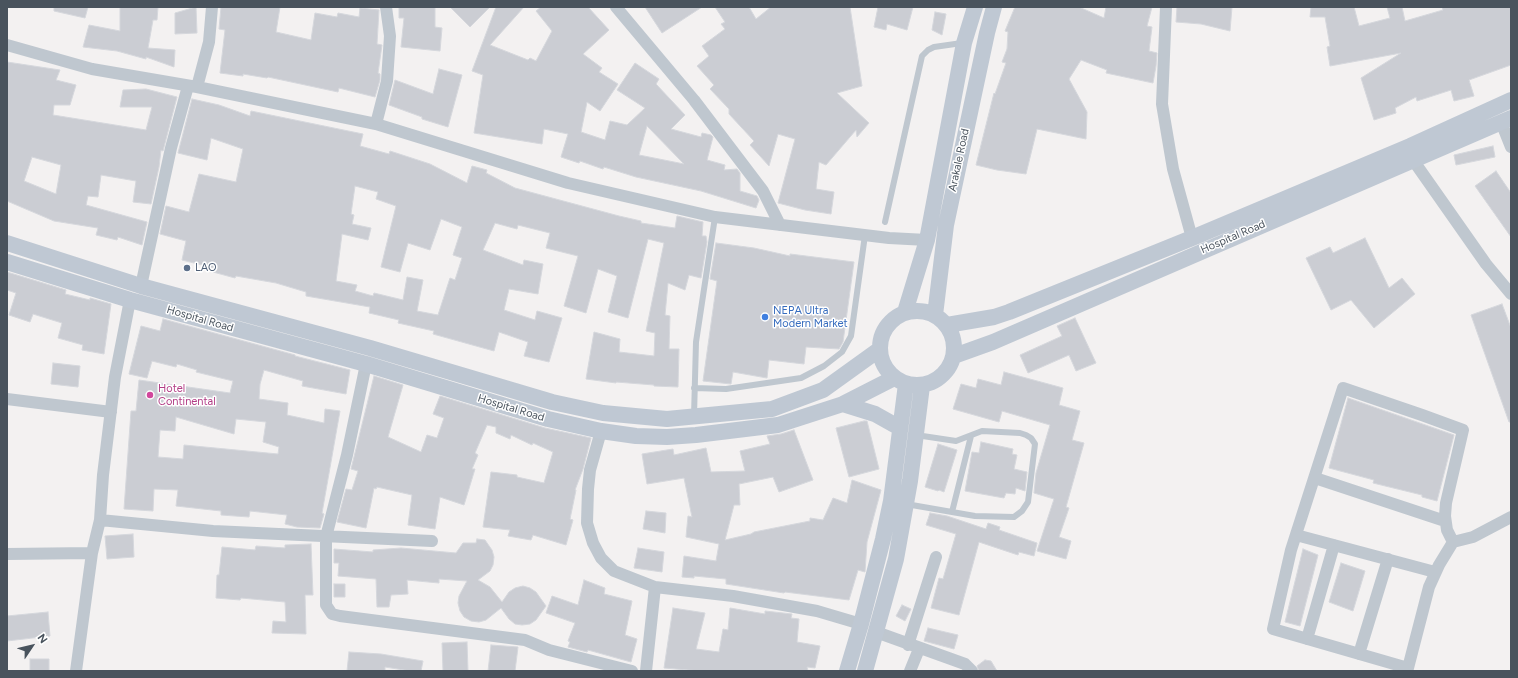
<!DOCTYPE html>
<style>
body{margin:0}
#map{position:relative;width:1518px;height:678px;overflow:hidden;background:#f3f1f1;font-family:Figtree,sans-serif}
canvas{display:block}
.frame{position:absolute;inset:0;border:8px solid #49535d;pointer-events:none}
.north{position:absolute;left:12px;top:626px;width:40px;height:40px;-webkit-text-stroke:3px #fff;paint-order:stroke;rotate:55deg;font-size:11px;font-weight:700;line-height:16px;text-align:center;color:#49535d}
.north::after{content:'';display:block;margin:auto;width:14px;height:18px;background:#49535d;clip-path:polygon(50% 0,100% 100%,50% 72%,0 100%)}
</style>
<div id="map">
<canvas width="1518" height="678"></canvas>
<div class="frame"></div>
<div class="north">N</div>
</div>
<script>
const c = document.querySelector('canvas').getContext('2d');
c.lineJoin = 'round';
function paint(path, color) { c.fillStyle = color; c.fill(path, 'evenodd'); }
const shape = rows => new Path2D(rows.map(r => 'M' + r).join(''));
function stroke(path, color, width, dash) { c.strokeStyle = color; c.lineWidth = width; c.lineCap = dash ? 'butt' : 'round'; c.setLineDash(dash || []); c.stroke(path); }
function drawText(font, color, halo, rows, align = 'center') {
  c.font = font + ' Figtree,sans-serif'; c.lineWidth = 3; c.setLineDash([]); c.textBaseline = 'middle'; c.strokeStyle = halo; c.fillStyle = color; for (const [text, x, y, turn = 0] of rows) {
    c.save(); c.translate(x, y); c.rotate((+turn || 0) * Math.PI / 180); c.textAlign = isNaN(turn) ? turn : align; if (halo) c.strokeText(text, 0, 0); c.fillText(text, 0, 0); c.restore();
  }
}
const building = shape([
 [54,7,88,7,85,18,54,11,54,7],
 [120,7,158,7,157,20,153,20,148,48,175,50,174,67,146,57,146,59,117,51,83,47,89,25,120,31,120,7],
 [196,7,197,33,175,34,175,13,196,7],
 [221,7,280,7,276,32,311,40,315,13,337,17,338,13,359,17,360,8,379,10,377,44,382,45,378,73,380,74,380,80,375,97,339,88,338,92,268,77,267,78,243,74,243,76,220,73,225,30,219,29,221,7],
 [399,7,435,7,435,27,442,28,440,51,401,47,404,18,399,18,399,7],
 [450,7,490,7,470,27,450,7],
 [496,7,524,7,490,45,528,60,530,58,536,61,552,31,536,11,541,7,588,7,609,30,583,54,602,68,599,72,618,84,600,111,587,102,581,132,605,140,610,121,627,125,645,108,617,90,635,63,659,79,656,84,685,115,671,129,701,137,702,133,711,135,713,137,707,160,725,165,724,170,737,169,740,173,740,191,757,196,759,200,756,208,701,191,636,177,604,167,603,169,580,161,579,163,561,157,568,134,544,129,542,144,474,133,483,75,472,71,496,7],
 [647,126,684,164,639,155,647,126],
 [645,7,702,7,662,33,645,7],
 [715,7,749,7,756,19,771,7,850,7,862,86,837,93,869,123,857,137,856,130,826,165,819,162,816,189,834,192,831,214,805,210,778,203,795,139,778,134,769,166,750,145,754,141,729,114,729,109,710,89,714,85,697,66,709,56,702,46,725,29,721,24,725,22,715,7],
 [878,7,913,7,907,30,887,24,886,30,874,27,878,7],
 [1015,7,1079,7,1104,18,1106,7,1152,7,1147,26,1152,27,1149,51,1157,53,1156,66,1153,83,1106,73,1107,70,1081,60,1069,79,1087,112,1086,139,1037,129,1026,174,997,170,976,165,994,93,995,94,1006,63,1002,62,1007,49,1008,32,1005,31,1015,7],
 [1177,7,1232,7,1230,31,1201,24,1176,22,1177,7],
 [1311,7,1354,7,1359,26,1390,18,1387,7,1402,7,1405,21,1443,10,1442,7,1511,7,1511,65,1469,80,1474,96,1454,101,1451,90,1417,101,1416,97,1395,108,1396,113,1374,120,1361,78,1401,53,1330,66,1327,47,1330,46,1325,17,1310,17,1311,7],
 [935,12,946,14,942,35,932,30,935,12],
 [7,62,60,70,56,80,76,85,70,105,54,105,53,115,146,130,152,107,120,107,123,90,146,89,177,97,163,151,161,150,159,167,151,204,133,202,136,181,101,175,98,197,88,196,86,205,147,222,142,245,118,237,117,240,96,235,98,228,54,221,7,201,7,62],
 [32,157,61,165,56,194,24,181,32,157],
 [439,69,462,75,448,127,422,119,422,117,389,105,395,80,433,94,439,69],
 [192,99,219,105,250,116,251,111,363,134,360,146,389,154,390,151,430,164,467,183,472,166,487,170,486,173,515,188,619,216,641,221,641,223,675,228,677,216,703,222,702,236,706,236,707,242,701,278,689,275,685,290,668,283,665,315,670,316,669,349,679,349,678,387,654,386,654,385,616,382,616,383,586,379,594,332,620,339,619,352,654,356,655,333,646,331,664,243,648,239,628,318,608,312,617,276,598,269,586,313,564,306,578,256,546,248,550,233,518,225,517,229,495,223,483,250,523,265,524,260,543,264,538,294,509,289,504,310,535,320,537,311,562,318,549,362,524,356,528,342,499,332,494,351,433,334,434,331,398,323,399,320,369,313,370,307,306,296,306,292,276,283,236,276,235,278,213,272,214,268,182,260,186,241,160,234,166,206,189,212,199,174,236,182,243,149,211,138,207,160,178,153,192,99],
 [355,186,378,192,376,199,396,206,381,267,400,272,408,243,430,250,441,219,462,227,453,255,462,258,455,280,450,278,438,315,417,311,423,280,407,277,403,300,374,293,373,296,355,291,357,285,336,281,342,234,368,240,371,228,352,224,354,215,351,214,355,186],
 [1493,146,1495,157,1456,165,1454,155,1493,146],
 [1496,171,1511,193,1511,237,1475,186,1496,171],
 [1365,238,1389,288,1402,278,1415,294,1374,328,1351,300,1331,310,1306,258,1330,247,1333,253,1365,238],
 [716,243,754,248,790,256,790,254,854,262,843,342,839,349,806,347,804,364,769,360,767,378,733,372,731,384,703,381,717,281,710,279,716,243],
 [7,272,66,290,65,294,90,300,90,298,111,304,104,354,82,350,83,345,58,338,62,323,33,314,30,322,9,315,16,293,7,290,7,272],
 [1502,304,1511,328,1511,422,1509,422,1471,315,1502,304],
 [1075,318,1096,363,1076,371,1069,355,1028,373,1020,355,1062,336,1057,326,1075,318],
 [163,319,295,355,295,356,350,370,346,394,302,386,303,381,264,370,260,384,259,399,288,403,287,415,324,423,325,409,340,411,322,513,324,514,320,528,297,527,285,524,287,515,250,511,249,517,221,515,221,511,176,506,178,490,154,489,153,511,124,509,131,411,136,411,139,380,230,393,233,381,196,372,197,370,177,364,176,367,152,361,147,378,129,374,141,326,160,331,163,319],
 [176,417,234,434,236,419,266,422,263,442,279,447,278,454,184,445,183,459,158,457,160,430,175,431,176,417],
 [53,363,80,366,78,387,51,384,53,363],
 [1004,372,1063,388,1059,405,1080,411,1072,440,1084,443,1066,507,1069,508,1059,537,1071,541,1066,559,1037,551,1054,499,1034,493,1036,473,1050,425,1002,411,999,422,953,409,961,384,976,388,978,379,1001,385,1004,372],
 [374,376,403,385,388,437,421,452,427,435,437,438,444,418,433,414,440,396,545,428,591,438,583,469,575,490,576,490,570,519,573,520,566,545,533,535,531,540,508,536,510,530,483,527,491,472,517,475,517,477,544,483,553,452,533,443,532,445,511,435,510,439,496,433,496,427,487,425,475,453,478,455,472,469,475,469,464,505,440,497,435,529,408,525,412,495,377,487,376,489,374,488,366,528,337,522,346,489,352,490,358,471,351,469,374,376],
 [1348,398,1454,435,1437,501,1422,497,1422,495,1373,483,1374,480,1329,468,1348,398],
 [864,421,867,421,879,469,849,477,836,428,864,421],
 [794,430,813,480,779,492,773,477,739,484,740,505,734,505,725,540,751,534,754,532,810,521,810,518,823,520,833,498,847,503,852,480,881,490,867,542,865,572,858,570,849,600,785,592,784,593,726,584,726,579,694,576,694,578,682,577,684,556,716,561,719,544,686,537,688,516,692,517,684,478,647,484,642,454,673,449,674,455,706,448,711,472,745,471,740,451,770,444,767,436,781,434,794,430],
 [981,442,1013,449,1012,454,1017,455,1014,469,1027,472,1025,491,1016,488,1015,494,1006,493,1004,498,965,491,972,452,979,453,981,442],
 [938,444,957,450,944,492,939,490,938,491,925,487,938,444],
 [646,511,666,513,665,533,643,529,646,511],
 [930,513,947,516,986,529,988,523,1000,527,999,530,1037,543,1034,556,1019,552,1018,555,979,542,959,615,931,608,939,578,943,579,956,534,926,525,930,513],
 [133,534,134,557,107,559,105,536,133,534],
 [477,539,485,540,492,550,494,557,493,565,490,571,478,580,490,587,502,602,509,592,515,588,523,586,530,588,536,592,546,606,536,620,530,624,522,625,515,624,509,619,501,608,486,620,479,622,471,621,464,617,460,611,458,603,459,596,467,581,439,579,439,583,407,580,408,594,391,595,389,607,377,607,376,579,338,576,339,563,334,563,334,549,373,552,373,550,401,548,456,553,463,543,476,543,477,539],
 [311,544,313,595,305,595,306,634,272,633,273,621,286,622,285,602,241,598,240,600,216,598,217,575,219,575,222,547,255,550,256,546,285,548,285,545,311,544],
 [638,548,664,552,662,572,634,568,638,548],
 [1303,549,1318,555,1300,626,1285,622,1303,549],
 [1341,563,1365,571,1353,611,1329,602,1341,563],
 [584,580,605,588,604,594,632,601,625,635,637,639,631,662,588,650,587,652,568,647,570,642,568,641,575,623,546,613,552,596,578,605,584,580],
 [334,584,345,584,345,597,334,597,334,584],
 [902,605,911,609,905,621,896,616,902,605],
 [673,608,705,613,696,649,719,652,723,629,728,630,730,608,765,614,765,611,792,614,791,618,799,619,797,642,820,646,815,668,807,667,808,671,700,671,664,668,673,608],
 [48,612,50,636,7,641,7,616,48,612],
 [928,628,958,635,954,649,924,641,928,628],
 [467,642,468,671,443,671,442,643,467,642],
 [491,645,518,647,515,671,488,671,491,645],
 [349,652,381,654,423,661,421,671,410,671,385,667,385,671,347,671,349,652],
 [30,659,49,659,49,671,30,671,30,659],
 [985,660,991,661,997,671,979,671,977,666,985,660]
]);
const lane = shape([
 [885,222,922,56,928,50,934,47,962,43],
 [694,388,726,389,801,378,824,366,842,352,851,336,865,235],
 [694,416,696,342,715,217],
 [906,504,975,516,1014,517,1022,511,1028,502,1035,444,1031,438,1026,435,1020,433,982,431,956,441,916,435],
 [952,512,971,436]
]);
const street = shape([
 [616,7,694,100,763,191,780,225],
 [1166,7,1162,104,1173,169,1192,238],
 [7,45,92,69,197,87,376,124,568,183,715,217,889,238,927,240],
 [197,87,209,42,212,7],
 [1501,122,1511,147],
 [376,124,387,81,390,36,386,7],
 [1413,160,1486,264,1511,294],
 [141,286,171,148,188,86],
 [366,364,347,455,326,537,326,605,332,614,340,616,525,640,549,650,632,671],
 [7,399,111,412],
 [601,431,590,470,588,489,587,523,593,543,601,558,614,571,655,587,733,596,817,611,861,624],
 [1315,478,1445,521],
 [100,520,213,531,432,541],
 [1296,535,1435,572],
 [1453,542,1447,530,1445,516,1446,503,1463,430,1422,415,1343,388,1291,550,1273,629,1408,668,1429,587,1439,565,1453,542,1473,537,1511,517],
 [7,554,92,553],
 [876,632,965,664,972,671],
 [1307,639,1334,545],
 [908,645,936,557],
 [1359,654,1388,559],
 [76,671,92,553,100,520,103,475,115,377,130,300],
 [646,671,655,587],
 [910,671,919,649]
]);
const secondary = shape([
 [7,243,141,286,370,348,552,402,603,413,667,419,772,409,823,390,880,349],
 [7,262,130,300,366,364,548,419,601,431,636,436,667,437,696,435,778,425,843,404,894,378],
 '880 348a37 37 0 1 1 74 0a37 37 0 1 1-74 0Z',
 [905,312,927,240,964,43,975,7],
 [935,315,946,225,987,33,994,7],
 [947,325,994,317,1009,312,1192,238,1410,146,1511,100],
 [954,356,993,342,1511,118],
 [843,404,875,414,900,428],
 [847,671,861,624,883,539,891,501,906,384],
 [865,671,896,559,910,481,922,386]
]);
const markers = [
 [187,268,4,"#5c6f8a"],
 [765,317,4,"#3f7fe0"],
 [150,395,4,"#d1479c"]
];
const streetNames = [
 ["Arakale Road",959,160,-78],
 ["Hospital Road",1233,237,-23],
 ["Hospital Road",200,319,16],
 ["Hospital Road",511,408,17]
];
const serviceNames = [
 ["LAO",195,268]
];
const shopNames = [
 ["NEPA Ultra",773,311],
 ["Modern Market",773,324]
];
const hotelNames = [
 ["Hotel",158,389],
 ["Continental",158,402]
];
paint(building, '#cbcdd3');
stroke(building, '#d5d7dc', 1);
stroke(lane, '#bfc7cf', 6);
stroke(street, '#bfc7cf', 12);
stroke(secondary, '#bfc8d3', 16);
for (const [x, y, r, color] of markers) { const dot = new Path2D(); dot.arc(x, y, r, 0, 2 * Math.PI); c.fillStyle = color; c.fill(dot); stroke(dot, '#fff', 1.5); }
drawText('11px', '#49535d', '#fff', streetNames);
drawText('11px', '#4e5e75', '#fff', serviceNames, 'left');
drawText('11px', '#366cbe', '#fff', shopNames, 'left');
drawText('11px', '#b23c85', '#fff', hotelNames, 'left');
</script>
